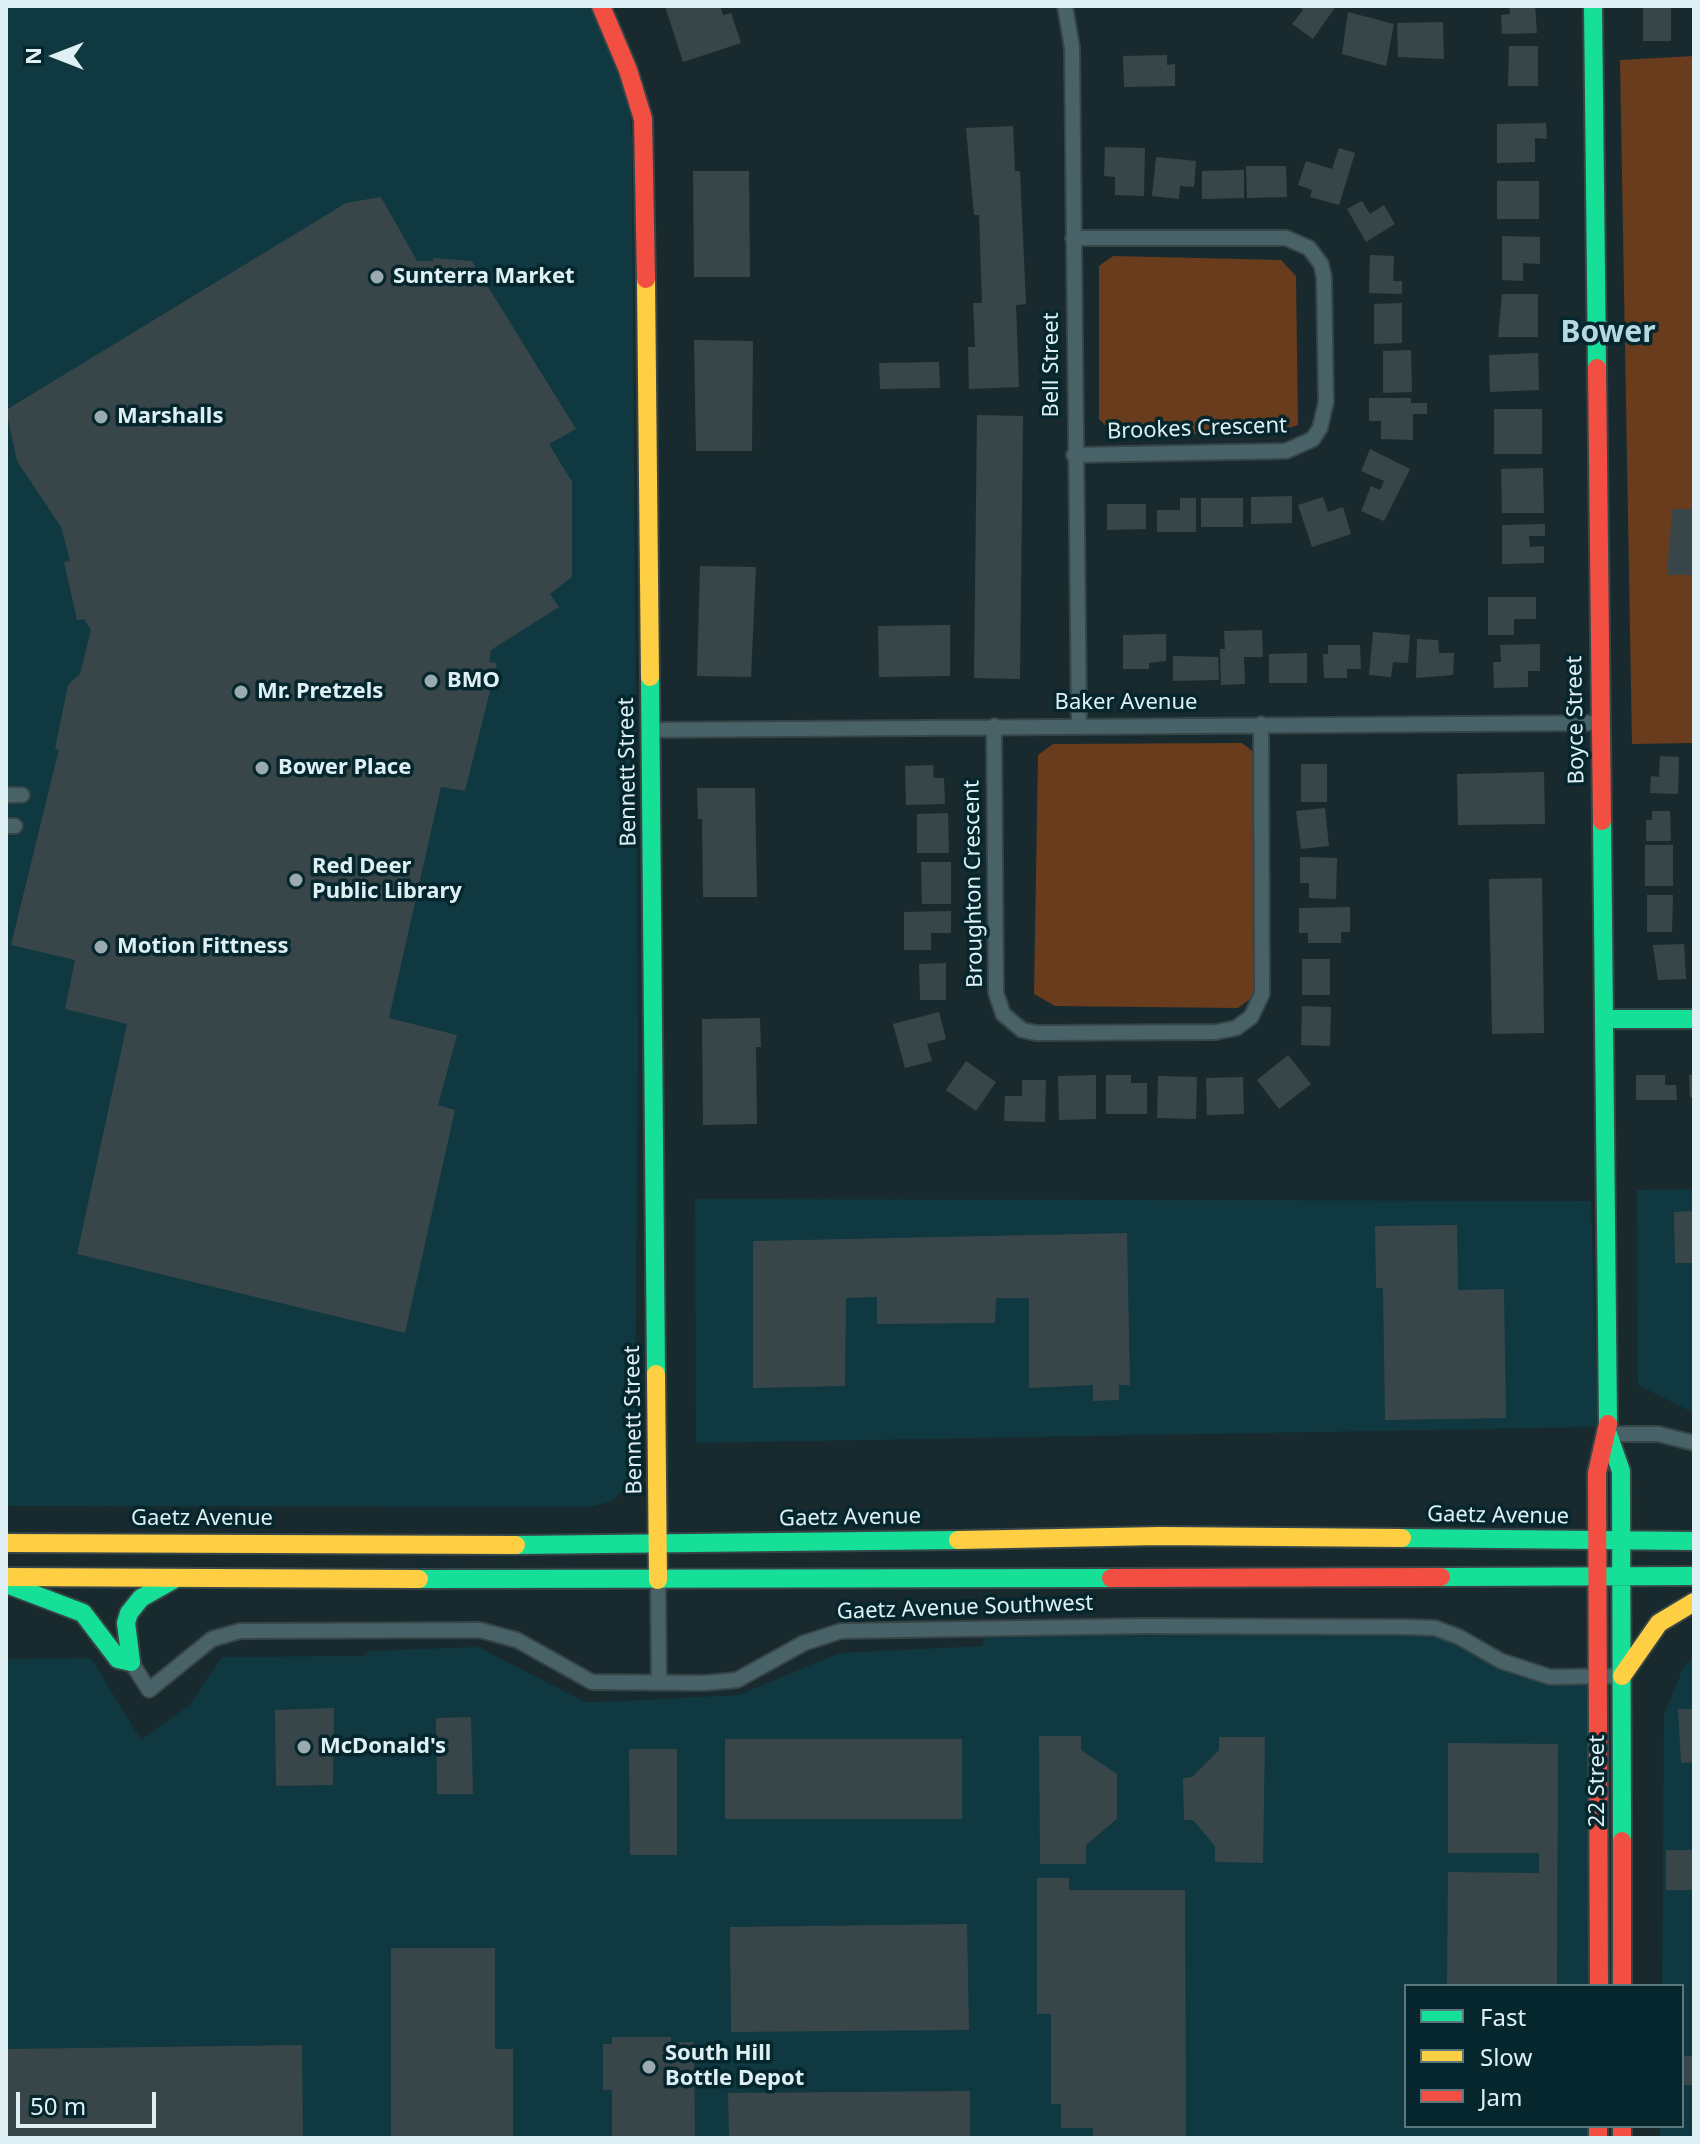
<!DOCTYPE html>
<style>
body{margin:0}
#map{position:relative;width:1700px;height:2144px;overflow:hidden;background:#192a2e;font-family:"Noto Sans",sans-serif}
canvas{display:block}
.frame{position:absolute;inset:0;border:8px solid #dff0f5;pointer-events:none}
.legend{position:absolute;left:1404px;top:1984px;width:280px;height:144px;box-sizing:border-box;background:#05262d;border:2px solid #5c777d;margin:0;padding:10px 14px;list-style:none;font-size:24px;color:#dff0f5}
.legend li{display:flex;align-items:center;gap:16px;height:40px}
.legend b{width:40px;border:2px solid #5c777d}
.north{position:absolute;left:16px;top:16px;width:80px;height:80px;-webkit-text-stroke:6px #05262d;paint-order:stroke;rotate:270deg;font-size:22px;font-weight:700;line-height:32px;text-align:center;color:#dff0f5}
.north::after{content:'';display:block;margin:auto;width:28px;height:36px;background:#dff0f5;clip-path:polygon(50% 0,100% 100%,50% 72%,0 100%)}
.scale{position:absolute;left:16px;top:2092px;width:140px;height:36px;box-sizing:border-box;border:4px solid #dff0f5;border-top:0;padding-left:10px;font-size:24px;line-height:28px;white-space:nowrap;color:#dff0f5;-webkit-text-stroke:6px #05262d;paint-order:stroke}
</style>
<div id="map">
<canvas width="1700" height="2144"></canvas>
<div class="frame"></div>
<ul class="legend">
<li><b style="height:10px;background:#16e098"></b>Fast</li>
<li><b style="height:10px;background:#ffcf43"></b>Slow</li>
<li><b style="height:10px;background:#f24e42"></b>Jam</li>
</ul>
<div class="north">N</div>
<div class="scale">50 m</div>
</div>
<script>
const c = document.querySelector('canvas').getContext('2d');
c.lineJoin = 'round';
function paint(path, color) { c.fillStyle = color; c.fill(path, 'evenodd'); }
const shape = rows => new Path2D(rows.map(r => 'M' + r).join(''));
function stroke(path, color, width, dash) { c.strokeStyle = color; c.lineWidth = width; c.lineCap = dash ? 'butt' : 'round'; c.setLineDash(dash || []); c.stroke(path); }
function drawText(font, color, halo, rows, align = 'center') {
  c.font = font + ' "Noto Sans",sans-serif'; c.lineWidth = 7; c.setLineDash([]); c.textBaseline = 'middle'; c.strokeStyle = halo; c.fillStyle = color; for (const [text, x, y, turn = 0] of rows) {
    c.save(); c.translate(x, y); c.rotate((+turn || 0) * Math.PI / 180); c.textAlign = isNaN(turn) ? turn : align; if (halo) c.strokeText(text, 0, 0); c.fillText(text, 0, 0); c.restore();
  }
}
const built = shape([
 [6,6,588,6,608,42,628,97,632,142,638,1044,635,1443,631,1479,613,1501,590,1507,6,1506],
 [1694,1189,1694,1413,1638,1385,1637,1190],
 [695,1199,1591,1201,1598,1427,696,1443],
 [1435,1628,1550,1677,1599,1676,1599,1986,1406,1986,1406,2126,1598,2126,1598,2138,6,2138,6,1659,91,1658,141,1740,190,1705,222,1657,365,1656,369,1651,478,1647,585,1702,600,1702,739,1695,839,1653,983,1646,984,1629],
 [1694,1656,1694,2138,1660,2138,1660,2126,1682,2126,1682,1986,1662,1986,1664,1715,1683,1668]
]);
const green = shape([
 [1694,56,1694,743,1632,744,1620,60],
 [1113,256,1281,260,1296,276,1298,425,1267,435,1113,433,1099,419,1099,266],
 [1242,743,1260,757,1262,990,1238,1008,1055,1006,1034,994,1038,755,1053,744]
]);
const building = shape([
 [665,6,720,6,723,15,731,13,741,43,683,62],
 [1299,6,1336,6,1313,39,1292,24,1303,10],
 [1509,6,1535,6,1537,33,1502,34,1501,15,1510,14],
 [1643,6,1671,6,1671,41,1643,41],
 [1348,12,1394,24,1386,66,1342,54],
 [1443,22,1444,59,1398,57,1397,23],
 [1509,46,1538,46,1538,86,1508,86],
 [1167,55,1167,65,1175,64,1175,86,1124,87,1123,56],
 [1546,123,1547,139,1535,138,1535,162,1497,163,1497,124],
 [1013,126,1015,171,1020,171,1026,304,1016,305,1019,387,969,389,968,347,975,347,973,303,982,303,979,215,974,215,966,128],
 [1105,147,1145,148,1144,196,1115,195,1115,177,1104,176],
 [1339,148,1355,153,1339,205,1310,197,1312,190,1298,185,1306,161,1332,169],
 [1156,157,1196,161,1194,187,1180,186,1179,199,1152,196],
 [1246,166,1286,166,1287,197,1247,198],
 [1244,170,1244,198,1202,199,1202,171],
 [693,171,749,171,750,277,694,277],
 [1497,181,1539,181,1539,219,1497,219],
 [381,197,417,261,433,261,433,258,472,261,576,429,549,444,572,482,572,577,550,594,559,607,491,650,489,662,497,663,465,791,441,787,389,1018,457,1035,438,1105,455,1110,405,1333,77,1254,127,1024,65,1009,75,960,11,945,59,749,55,749,68,685,80,674,91,630,84,619,77,620,64,562,70,561,61,527,17,461,6,410,346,203],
 [1362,201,1370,214,1384,205,1395,224,1366,242,1347,209],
 [1502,236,1540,237,1540,264,1523,263,1523,281,1502,280],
 [1370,255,1394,256,1393,281,1402,281,1402,294,1369,293],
 [1502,294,1538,294,1538,337,1498,337],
 [1402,303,1402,343,1374,344,1374,304],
 [694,340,753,341,752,451,696,451],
 [1411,350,1412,392,1383,393,1383,351],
 [1538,353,1539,390,1490,392,1489,355],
 [939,362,940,388,880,389,879,363],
 [1369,398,1411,398,1411,403,1427,403,1427,414,1413,414,1413,440,1381,439,1381,421,1369,421],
 [1494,409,1542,409,1542,454,1494,454],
 [977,415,1023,416,1020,679,974,678],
 [1370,449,1410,469,1384,521,1361,511,1371,486,1380,490,1384,481,1361,471],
 [1543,468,1544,513,1502,513,1501,469],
 [1292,496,1292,523,1251,524,1251,497],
 [1323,497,1328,512,1343,507,1351,534,1312,547,1298,505],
 [1180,498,1196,498,1196,532,1157,532,1157,510,1180,510],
 [1201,498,1243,498,1243,527,1201,527],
 [1107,504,1146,504,1146,529,1107,530],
 [1672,509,1694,509,1694,575,1667,575],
 [1545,524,1545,536,1529,536,1530,547,1544,546,1544,563,1502,564,1502,525],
 [700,566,756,567,751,677,697,676],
 [1488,597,1536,597,1536,619,1514,619,1514,635,1488,635],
 [950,625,950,676,879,677,878,626],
 [1262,630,1263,657,1244,657,1245,684,1221,685,1220,649,1225,649,1224,631],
 [1373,632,1410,635,1408,663,1393,662,1391,677,1369,675],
 [1166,634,1166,661,1149,663,1149,669,1123,669,1123,635],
 [1417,639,1438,640,1439,653,1454,653,1453,675,1416,678],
 [1540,644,1540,671,1528,671,1528,687,1494,688,1493,662,1501,662,1500,645],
 [1328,645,1360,645,1361,669,1347,669,1347,678,1324,678,1323,654,1328,654],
 [1307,653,1307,683,1269,683,1269,654],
 [1173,656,1218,657,1219,680,1173,681],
 [1660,756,1679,757,1678,794,1650,793,1651,776,1659,777],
 [1301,764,1327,764,1327,802,1301,802],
 [933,765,934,778,944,778,945,804,906,805,905,766],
 [1544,772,1545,824,1458,825,1457,774],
 [697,788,755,788,757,897,703,897,702,819,698,819],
 [1325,808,1329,846,1301,849,1296,811],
 [1652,811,1670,811,1671,841,1646,841,1646,820,1652,820],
 [948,813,949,853,917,853,917,814],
 [1645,845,1673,845,1673,886,1645,886],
 [1300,857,1337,858,1336,899,1309,898,1309,883,1300,883],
 [921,862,951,862,951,904,922,904],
 [1542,878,1544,1033,1492,1034,1489,879],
 [1647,895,1673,895,1672,932,1647,932],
 [1350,907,1350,932,1341,932,1341,943,1308,943,1308,933,1299,933,1299,908],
 [951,911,951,933,931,933,931,950,904,950,904,912],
 [1684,944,1686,979,1658,980,1653,945],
 [1302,959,1330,959,1330,995,1302,995],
 [946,963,946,1000,920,1000,919,964],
 [1302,1006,1331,1007,1330,1046,1301,1045],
 [939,1012,946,1039,927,1044,932,1061,905,1068,893,1024],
 [760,1018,761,1047,756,1047,757,1124,703,1125,702,1019],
 [1288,1055,1311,1084,1279,1109,1257,1080],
 [966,1061,996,1082,976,1111,946,1090],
 [1096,1075,1096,1119,1059,1120,1058,1076],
 [1106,1075,1131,1075,1131,1083,1147,1083,1147,1114,1106,1114],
 [1636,1075,1665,1075,1665,1085,1676,1085,1677,1100,1636,1100],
 [1689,1075,1694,1075,1694,1097,1690,1097],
 [1158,1076,1197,1077,1196,1119,1157,1118],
 [1243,1077,1244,1114,1207,1115,1206,1078],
 [1022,1080,1046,1080,1045,1122,1004,1121,1005,1096,1022,1096],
 [1694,1211,1694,1263,1675,1263,1674,1212],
 [1457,1225,1458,1290,1504,1289,1506,1418,1385,1420,1383,1288,1376,1288,1375,1226],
 [1127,1233,1130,1385,1119,1385,1119,1400,1093,1401,1093,1385,1029,1388,1029,1298,996,1298,995,1323,877,1324,877,1297,846,1298,845,1386,753,1388,753,1241],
 [334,1708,333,1785,276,1786,275,1710],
 [1678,1709,1694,1709,1694,1762,1681,1763],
 [471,1717,473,1794,437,1794,436,1718],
 [1039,1736,1081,1736,1081,1750,1117,1774,1117,1819,1086,1845,1086,1864,1040,1864],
 [1219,1737,1265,1737,1263,1863,1215,1862,1215,1846,1193,1820,1184,1820,1183,1778,1192,1777,1219,1750],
 [725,1739,962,1739,962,1819,725,1819],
 [1448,1743,1558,1744,1557,1986,1447,1986,1448,1872,1539,1873,1539,1853,1448,1853],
 [629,1749,677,1749,677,1855,630,1855],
 [1666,1850,1694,1850,1694,1890,1666,1890],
 [1037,1878,1069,1878,1069,1890,1185,1890,1186,2138,1093,2138,1093,2128,1061,2128,1061,2104,1051,2104,1051,2014,1037,2014],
 [967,1924,969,2030,731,2032,730,1927],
 [391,1948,495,1948,495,2049,513,2049,513,2138,391,2138],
 [612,2037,671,2037,671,2042,694,2042,695,2138,612,2138,612,2090,603,2090,603,2044,612,2044],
 [302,2045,303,2138,6,2138,6,2049],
 [1682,2056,1694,2056,1694,2085,1682,2085],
 [970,2091,970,2138,729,2138,728,2093]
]);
const street = shape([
 [1065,6,1072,48,1079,725],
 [1073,238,1286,238,1309,248,1321,264,1324,277,1326,402,1320,428,1313,439,1286,451,1074,455],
 [994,726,996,993,1003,1014,1022,1030,1036,1033,1216,1032,1236,1028,1251,1017,1262,994,1261,724],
 [652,730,1600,723],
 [6,795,22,795],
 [6,826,15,826],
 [1608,1434,1658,1434,1694,1443],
 [658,1580,659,1683],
 [131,1662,149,1690,212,1639,240,1631,480,1630,517,1640,592,1682,704,1683,737,1680,804,1643,841,1631,1143,1626,1406,1627,1435,1628,1459,1637,1501,1661,1550,1677,1622,1676]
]);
const fast = shape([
 [1593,6,1597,368],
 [650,677,656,1374],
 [1602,821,1608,1424],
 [1604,1019,1694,1019],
 [1608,1434,1621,1471,1622,1841],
 [1402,1538,1694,1541],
 [516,1545,958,1540],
 [1441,1577,1694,1576],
 [419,1579,1111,1578],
 [12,1586,83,1613,118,1659,131,1662,126,1623,129,1613,141,1598,173,1580]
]);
const slow = shape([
 [646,279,650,677],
 [656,1374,658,1580],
 [958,1540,1160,1536,1402,1538],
 [6,1543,516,1545],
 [6,1577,419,1579],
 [1622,1676,1659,1623,1694,1602]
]);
const jam = shape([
 [601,6,628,70,643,119,646,279],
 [1597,368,1602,821],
 [1111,1578,1441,1577],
 [1622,1841,1622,1986],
 [1599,1986,1597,1473,1608,1424],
 [1598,2126,1598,2138],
 [1622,2126,1622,2138]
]);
const markers = [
 [377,277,8,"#9aabaf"],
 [101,417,8,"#9aabaf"],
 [431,681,8,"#9aabaf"],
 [241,692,8,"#9aabaf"],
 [262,768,8,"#9aabaf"],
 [296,880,8,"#9aabaf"],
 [101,947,8,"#9aabaf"],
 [304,1747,8,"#9aabaf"],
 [649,2067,8,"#9aabaf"]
];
const poiNames = [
 ["Sunterra Market",393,277],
 ["Marshalls",117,417],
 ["BMO",447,681],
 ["Mr. Pretzels",257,692],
 ["Bower Place",278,768],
 ["Red Deer",312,867],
 ["Public Library",312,892],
 ["Motion Fittness",117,947],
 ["McDonald's",320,1747],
 ["South Hill",665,2054],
 ["Bottle Depot",665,2079]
];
const streetNames = [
 ["Bell Street",1052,365,-90],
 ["Brookes Crescent",1197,429,-2],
 ["Baker Avenue",1126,703],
 ["Boyce Street",1576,720,-91],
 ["Bennett Street",628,772,-91],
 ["Broughton Crescent",974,884,-91],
 ["Bennett Street",634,1420,-91],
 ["Gaetz Avenue",1498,1516,1],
 ["Gaetz Avenue",850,1518,-1],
 ["Gaetz Avenue",202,1519],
 ["Gaetz Avenue Southwest",965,1608,-2],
 ["22 Street",1598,1781,-90]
];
const districtNames = [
 ["Bower",1608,333]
];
paint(built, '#0f3840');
paint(green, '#683c1c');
paint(building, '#384649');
stroke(street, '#364548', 18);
stroke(fast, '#364548', 22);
stroke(slow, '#364548', 22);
stroke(jam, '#364548', 22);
stroke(street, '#486268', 14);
stroke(fast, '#16e098', 18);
stroke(slow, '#ffcf43', 18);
stroke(jam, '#f24e42', 18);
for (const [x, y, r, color] of markers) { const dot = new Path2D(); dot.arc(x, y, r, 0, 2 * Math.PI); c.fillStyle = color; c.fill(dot); stroke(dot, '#05262d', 3); }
drawText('bold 22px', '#dff0f5', '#05262d', poiNames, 'left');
drawText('22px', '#dff0f5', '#05262d', streetNames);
drawText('bold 30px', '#b5d8e1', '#05262d', districtNames);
</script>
